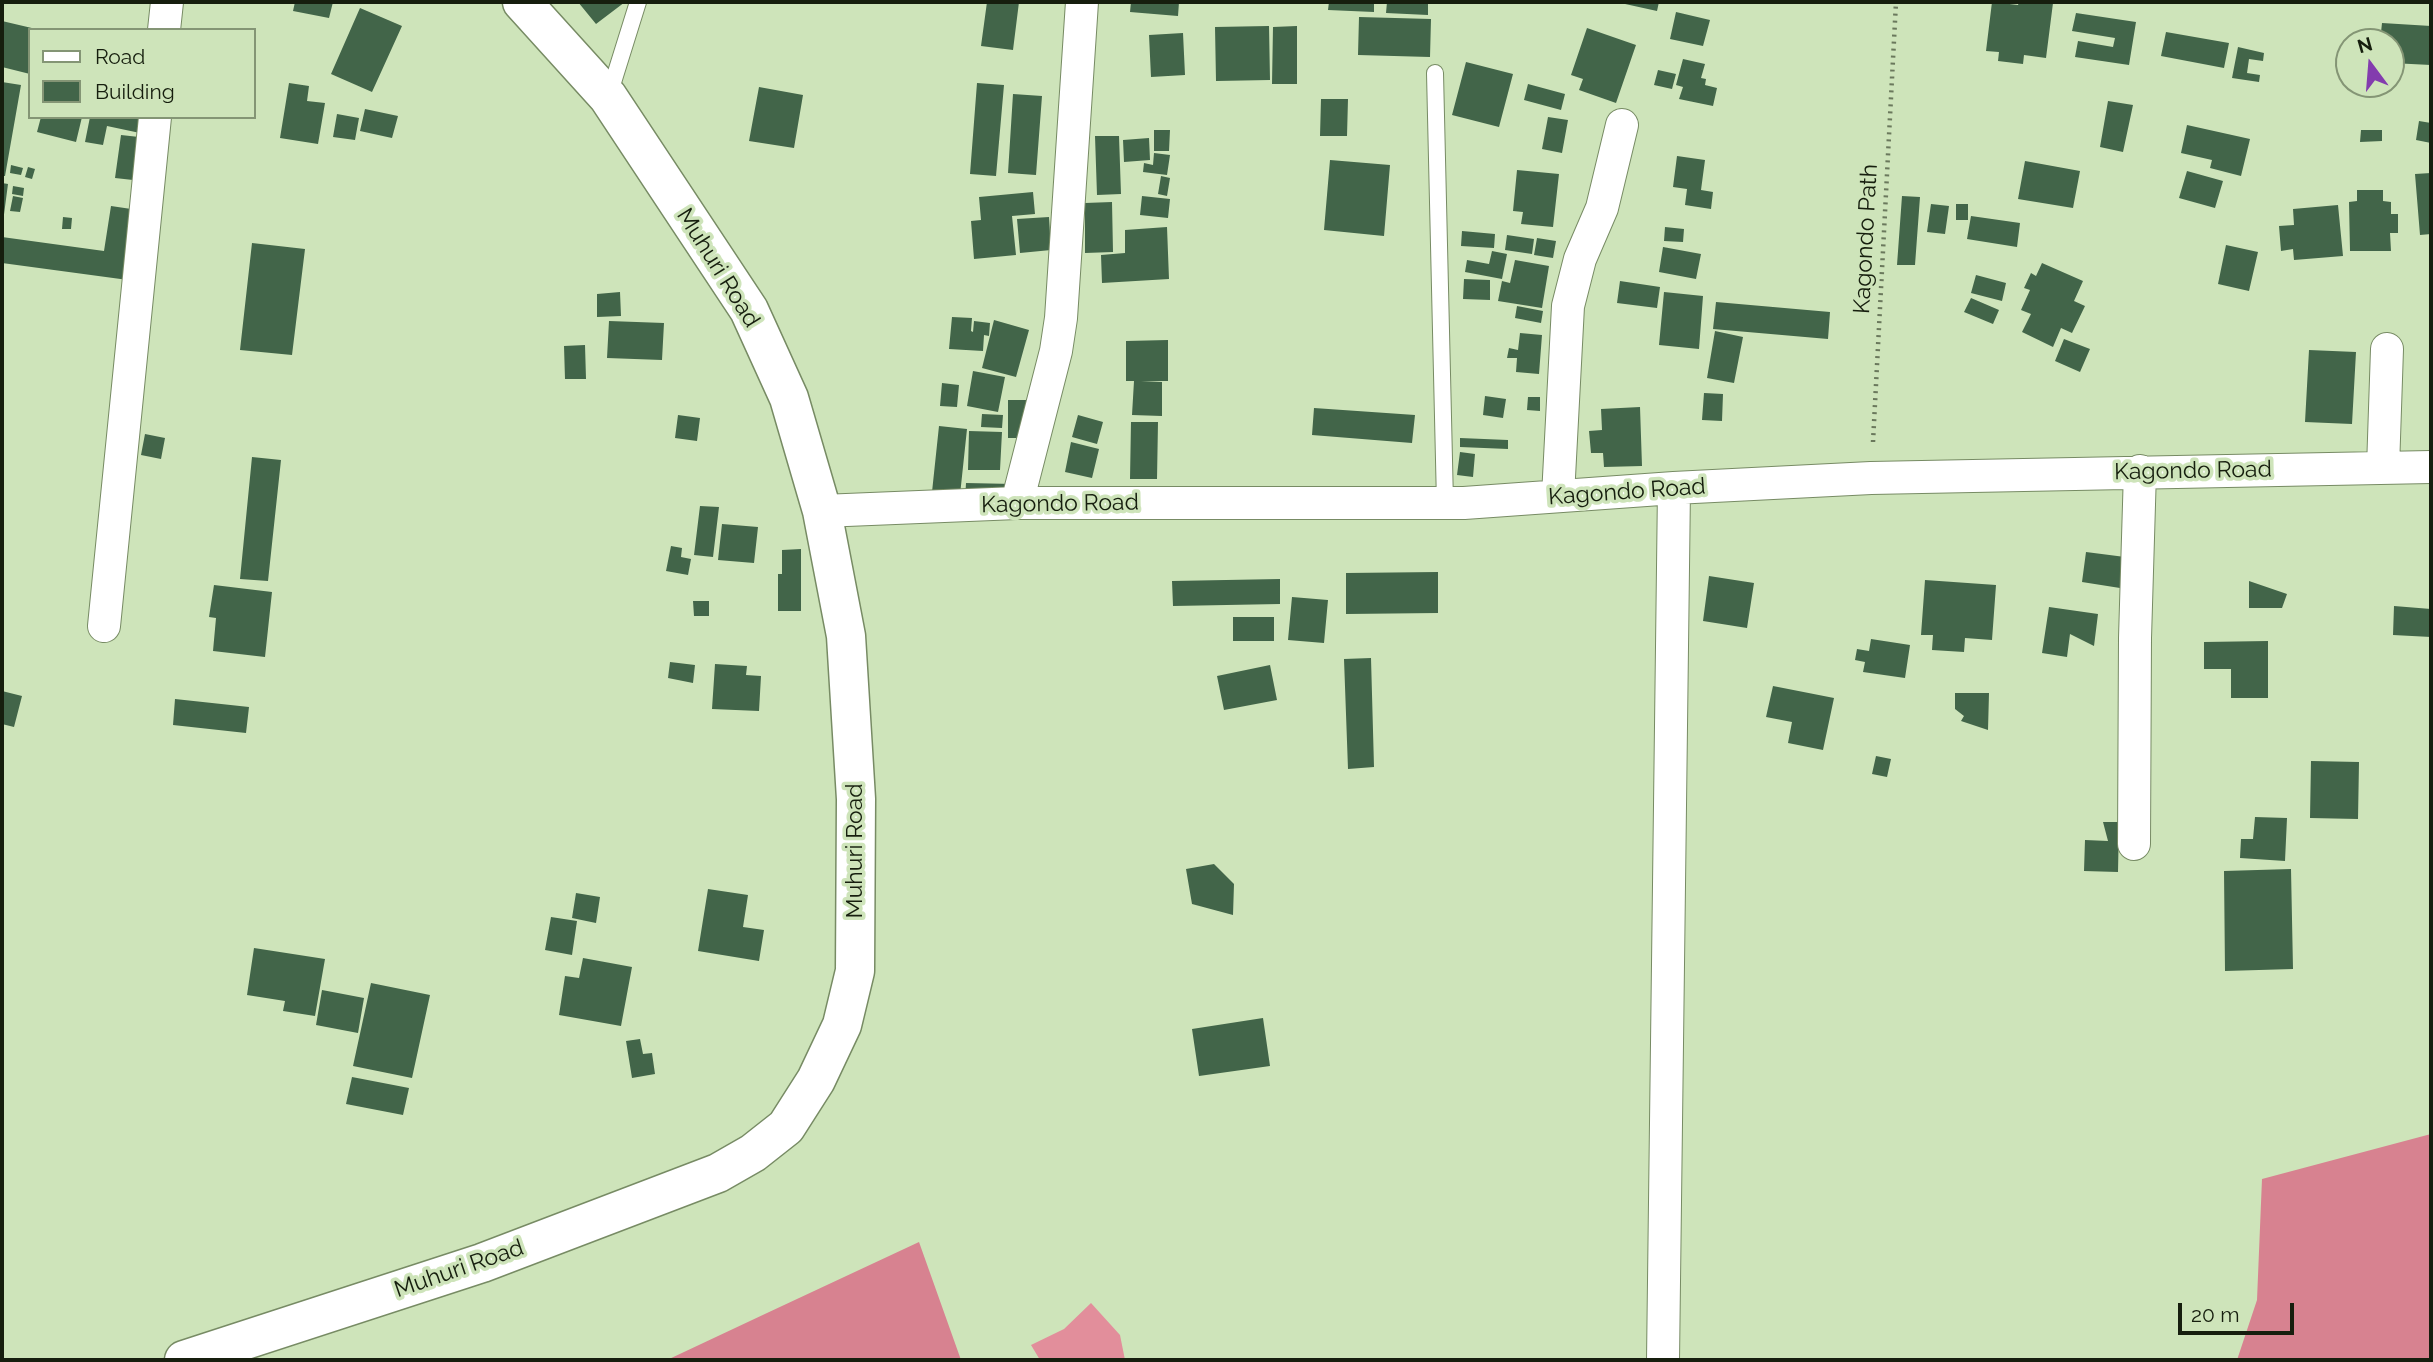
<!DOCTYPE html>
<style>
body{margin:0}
#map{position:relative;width:2433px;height:1362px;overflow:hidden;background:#cee4ba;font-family:Raleway,sans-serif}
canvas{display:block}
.frame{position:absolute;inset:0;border:4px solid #161e0e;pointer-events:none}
.legend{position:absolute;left:28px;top:28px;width:228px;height:91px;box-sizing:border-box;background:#cee4ba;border:2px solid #849575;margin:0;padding:9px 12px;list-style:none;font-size:21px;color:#161e0e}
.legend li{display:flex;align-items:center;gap:14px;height:35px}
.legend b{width:35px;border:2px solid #849575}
.north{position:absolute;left:2335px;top:28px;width:70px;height:70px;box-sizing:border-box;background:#cee4ba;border:2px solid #849575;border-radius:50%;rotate:344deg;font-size:19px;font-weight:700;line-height:28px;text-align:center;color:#161e0e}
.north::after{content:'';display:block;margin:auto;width:24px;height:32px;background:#833cae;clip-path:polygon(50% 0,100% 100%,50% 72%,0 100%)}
.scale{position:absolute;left:2178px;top:1303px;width:116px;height:32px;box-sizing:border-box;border:4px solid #161e0e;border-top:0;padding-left:9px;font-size:21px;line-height:24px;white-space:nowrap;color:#161e0e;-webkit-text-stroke:5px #cee4ba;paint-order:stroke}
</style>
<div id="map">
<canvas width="2433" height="1362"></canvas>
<div class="frame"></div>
<ul class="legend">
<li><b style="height:9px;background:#fff"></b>Road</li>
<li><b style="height:19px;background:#426549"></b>Building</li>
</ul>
<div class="north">N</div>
<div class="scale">20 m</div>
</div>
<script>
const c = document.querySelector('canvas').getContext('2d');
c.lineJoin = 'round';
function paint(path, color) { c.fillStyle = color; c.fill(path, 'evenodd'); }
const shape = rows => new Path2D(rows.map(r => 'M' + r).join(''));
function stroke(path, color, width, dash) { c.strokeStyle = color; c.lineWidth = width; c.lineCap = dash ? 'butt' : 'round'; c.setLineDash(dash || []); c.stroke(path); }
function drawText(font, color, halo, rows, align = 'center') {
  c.font = font + ' Raleway,sans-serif'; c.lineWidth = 7; c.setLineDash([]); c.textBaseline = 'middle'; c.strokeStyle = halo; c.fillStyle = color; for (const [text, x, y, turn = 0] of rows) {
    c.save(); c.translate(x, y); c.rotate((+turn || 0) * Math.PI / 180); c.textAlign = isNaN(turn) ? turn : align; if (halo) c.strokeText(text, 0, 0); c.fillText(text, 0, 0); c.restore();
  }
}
const green = shape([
 [1091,1303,1120,1335,1125,1360,1040,1360,1031,1345,1064,1329]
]);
const forest = shape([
 [2431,1134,2431,1360,2237,1360,2257,1300,2262,1179],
 [919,1242,961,1360,667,1360,767,1313]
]);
const building = shape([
 [295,2,333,2,329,18,293,11],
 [578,2,625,2,596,24],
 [987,2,1019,2,1013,50,981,46],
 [1131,2,1179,2,1178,16,1130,12],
 [1329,2,1374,2,1374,12,1328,10],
 [1387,2,1428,2,1428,15,1386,13],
 [1616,2,1659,2,1657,11],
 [1992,2,2018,5,2019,2,2053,3,2046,58,2024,55,2023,64,1998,61,1999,52,1986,51],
 [360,8,402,26,372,92,331,74],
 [1676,12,1710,20,1703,46,1670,39],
 [2076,13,2136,22,2129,65,2075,57,2078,41,2113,47,2115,38,2072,31],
 [1359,17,1431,19,1430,57,1358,55],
 [2,21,36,29,30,30,30,74,2,67],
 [2382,23,2431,26,2431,65,2391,63,2391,42,2380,42],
 [1269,26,1270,80,1216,81,1215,27],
 [1297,26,1297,84,1272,84,1273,27],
 [1587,28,1636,45,1616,103,1579,90,1583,79,1571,75],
 [2166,32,2229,43,2224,68,2161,56],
 [1183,33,1185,75,1151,77,1149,35],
 [2238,47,2264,53,2263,61,2249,59,2247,73,2260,75,2259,82,2232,78],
 [1683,59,1705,64,1701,78,1706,79,1705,85,1717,88,1713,106,1679,99,1683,87,1676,85],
 [1466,62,1513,74,1499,127,1452,115],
 [1658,70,1676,74,1672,89,1654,85],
 [2,82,21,85,5,176,2,176],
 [289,83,309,86,307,101,325,103,318,144,280,138],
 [977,83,1004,85,996,176,970,174],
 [1528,84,1565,94,1561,110,1524,100],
 [759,87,803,95,794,148,749,141],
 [1013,94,1042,96,1036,175,1008,173],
 [1321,99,1348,99,1347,136,1320,136],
 [2108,101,2133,105,2123,152,2100,147],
 [365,109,398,116,392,138,360,131],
 [337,114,359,118,355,140,333,137],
 [41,117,82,117,76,142,37,132],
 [90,117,142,117,140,133,107,126,103,145,85,142],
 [1548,117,1568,120,1562,153,1542,149],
 [2419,121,2431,123,2431,143,2416,140],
 [2187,125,2250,139,2241,176,2210,168,2212,160,2181,153],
 [1154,130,1170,130,1169,151,1154,151],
 [2361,130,2382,130,2382,141,2360,142],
 [121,135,148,138,142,181,115,178],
 [1095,136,1119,136,1121,194,1097,195],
 [1149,138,1150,160,1124,162,1123,140],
 [1154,153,1170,155,1167,175,1143,172,1144,163,1153,165],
 [1677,156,1705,160,1701,190,1713,192,1711,209,1685,205,1687,189,1673,187],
 [1330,160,1390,165,1384,236,1324,230],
 [2025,161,2080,171,2073,208,2018,199],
 [11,165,23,168,21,175,10,173],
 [28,167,35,169,32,179,25,177],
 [1517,170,1559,174,1553,227,1521,224,1523,212,1513,211],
 [2187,171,2223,181,2215,208,2179,198],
 [2431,173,2431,234,2420,235,2415,174],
 [1161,176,1170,178,1167,196,1158,194],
 [2,183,8,184,3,222,2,222],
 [13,186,24,188,23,196,12,194],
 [2357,190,2383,190,2383,201,2391,202,2391,214,2398,214,2398,233,2390,233,2391,251,2350,251,2349,202,2357,201],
 [1033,192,1035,214,1012,216,1016,255,974,259,971,221,981,220,979,197],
 [13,196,23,198,20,212,10,211],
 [1142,196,1170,199,1168,218,1140,215],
 [1902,196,1920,197,1915,265,1897,265],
 [1112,202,1113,252,1085,253,1085,203],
 [1931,204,1949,206,1945,234,1927,232],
 [1956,204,1968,204,1968,220,1956,220],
 [2338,205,2343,256,2294,260,2293,249,2281,251,2279,226,2294,225,2293,209],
 [111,206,138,210,128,280,2,263,2,237,104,251],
 [1971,216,2020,223,2017,247,1967,239],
 [63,217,72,218,71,229,62,229],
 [1049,217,1051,250,1020,253,1017,219],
 [1167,227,1169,279,1102,283,1101,255,1125,253,1125,230],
 [1665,227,1684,229,1683,242,1664,241],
 [1462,231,1495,234,1494,248,1461,246],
 [1507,235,1534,239,1532,254,1505,250],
 [1537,238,1556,241,1553,258,1534,255],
 [252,243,305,249,292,355,240,350],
 [2226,245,2258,252,2249,291,2218,284],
 [1663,247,1701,254,1696,279,1659,272],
 [1492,251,1507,254,1502,279,1465,272,1467,260,1489,264],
 [1515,260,1549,266,1542,308,1498,301,1502,281,1510,283],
 [2042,263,2083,281,2074,301,2085,306,2072,333,2061,328,2053,347,2022,332,2031,314,2021,310,2030,290,2024,288,2031,273,2036,276],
 [1976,275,2006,283,2002,301,1971,293],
 [1464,279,1490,280,1490,300,1463,299],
 [1620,281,1660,287,1657,308,1617,303],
 [620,292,621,316,597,317,597,294],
 [1664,292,1703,296,1699,349,1659,345],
 [1971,298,1999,310,1993,324,1964,312],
 [1716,302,1830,312,1828,339,1713,329],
 [1517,306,1543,311,1541,323,1515,318],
 [952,317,972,318,971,331,973,332,974,321,990,323,989,336,984,335,983,351,949,349],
 [994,320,1029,330,1016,377,982,368],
 [609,321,664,323,662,360,607,358],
 [1715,331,1743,337,1734,383,1707,378],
 [1520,333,1542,335,1539,374,1516,372,1517,358,1507,358,1509,348,1518,350],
 [2064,339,2090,349,2080,372,2055,361],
 [1168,340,1168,381,1141,381,1162,382,1162,416,1132,415,1134,381,1126,381,1126,341],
 [585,345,586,379,565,379,564,346],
 [2309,350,2356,352,2352,424,2305,422],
 [973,371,1005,377,998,412,967,406],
 [942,383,959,385,957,407,940,406],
 [1704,393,1723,394,1722,421,1702,420],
 [1485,396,1506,399,1503,418,1483,415],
 [1528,397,1540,397,1540,411,1527,410],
 [1008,400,1028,400,1028,438,1008,438],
 [1640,407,1642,466,1604,467,1603,453,1591,453,1589,431,1602,430,1601,409],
 [1314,408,1415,415,1412,443,1312,435],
 [982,414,1003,415,1002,428,981,427],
 [678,415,700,418,697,441,675,438],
 [1078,415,1103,422,1097,444,1072,437],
 [1131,422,1158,422,1157,479,1130,479],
 [939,426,967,429,960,495,932,492],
 [969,431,1002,432,1000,470,968,470],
 [145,434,165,438,161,459,141,455],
 [1460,438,1508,440,1508,449,1460,447],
 [1071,442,1099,449,1092,478,1065,472],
 [1460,452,1475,454,1473,477,1457,475],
 [252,457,281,460,268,581,240,579],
 [966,483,1014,484,1014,502,965,500],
 [700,506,719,507,713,557,694,555],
 [722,524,758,527,754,563,718,560],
 [671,546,682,548,681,557,691,559,688,575,666,571],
 [801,549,801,611,778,611,778,574,782,574,782,550],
 [2086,552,2125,557,2120,588,2082,582],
 [1438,572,1438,613,1346,614,1346,573],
 [1709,576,1754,583,1747,628,1703,621],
 [1280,579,1280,604,1173,606,1172,581],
 [1925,580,1996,585,1992,640,1965,638,1964,652,1932,650,1933,635,1921,635],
 [2249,581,2287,594,2282,608,2249,608],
 [214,585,272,592,265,657,213,651,216,618,209,617],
 [1292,597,1328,600,1324,643,1288,640],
 [693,601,709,601,709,616,694,616],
 [2394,606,2431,609,2431,637,2393,635],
 [2049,607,2098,614,2094,646,2070,634,2067,657,2042,653],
 [1233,617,1274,617,1274,641,1233,641],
 [1871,639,1910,645,1905,678,1863,672,1865,662,1855,660,1857,649,1869,651],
 [2268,641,2268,698,2231,698,2231,669,2204,669,2204,642],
 [1371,658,1374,767,1348,769,1344,659],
 [670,662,695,665,693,683,668,678],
 [715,664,747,666,746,675,761,676,759,711,712,709],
 [1270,665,1277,700,1224,710,1217,676],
 [1773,686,1834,698,1823,750,1788,743,1792,722,1766,717],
 [2,691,22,696,14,727,2,724],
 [1955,693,1989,693,1988,730,1961,721,1964,716,1955,709],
 [175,699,249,707,246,733,173,725],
 [1876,756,1891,759,1887,777,1872,774],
 [2311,761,2359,762,2358,819,2310,818],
 [2255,817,2287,818,2285,861,2240,858,2241,839,2253,839],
 [2103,822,2119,822,2118,872,2084,871,2085,840,2108,841],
 [1214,864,1234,884,1233,915,1192,904,1186,869],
 [2291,869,2293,969,2225,971,2224,871],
 [708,889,748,895,743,927,764,930,759,961,698,951],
 [576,893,600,897,596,923,572,918],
 [551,917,577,921,572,955,545,950],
 [254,948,325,959,315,1016,283,1011,285,1001,247,995],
 [583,958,632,967,621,1026,559,1015,565,976,579,978],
 [371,983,430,995,412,1078,353,1066],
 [322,990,364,998,358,1033,316,1025],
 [1263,1018,1270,1066,1199,1076,1192,1029],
 [640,1039,643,1054,652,1053,655,1074,632,1078,626,1041],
 [352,1077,409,1088,403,1115,346,1104]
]);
const path = shape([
 [1873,442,1896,2]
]);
const service = shape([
 [1435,73,1445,503],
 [609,95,638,2]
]);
const minor = shape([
 [164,30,167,2],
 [2383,468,2387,349],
 [1558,496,1568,306,1580,259,1602,208,1622,125],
 [1017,503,1056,351,1061,318,1082,2],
 [822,511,1017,503,1464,503,1674,488,1871,478,2431,467],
 [104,626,155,117],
 [2134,844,2135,638,2140,471],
 [1663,1360,1674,488]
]);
const secondary = shape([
 [184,1360,482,1263,718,1173,753,1153,786,1127,816,1080,842,1025,855,971,856,799,846,636,822,511,789,398,749,310,608,97,522,2]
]);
const streetNames = [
 ["Kagondo Path",1866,239,-87],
 ["Muhuri Road",718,268,58],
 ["Kagondo Road",2193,471,-1],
 ["Kagondo Road",1627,492,-4],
 ["Kagondo Road",1060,504,-1],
 ["Muhuri Road",855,851,-90],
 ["Muhuri Road",459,1269,-19]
];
paint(green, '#e28e9b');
paint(forest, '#d78290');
paint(building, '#426549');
stroke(service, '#778b64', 18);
stroke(minor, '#778b64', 34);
stroke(secondary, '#778b64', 41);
stroke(path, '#6a785c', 4.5, [2, 5]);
stroke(service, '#fff', 16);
stroke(minor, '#fff', 32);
stroke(secondary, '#fff', 38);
drawText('23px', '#161e0e', '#cee4ba', streetNames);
</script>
